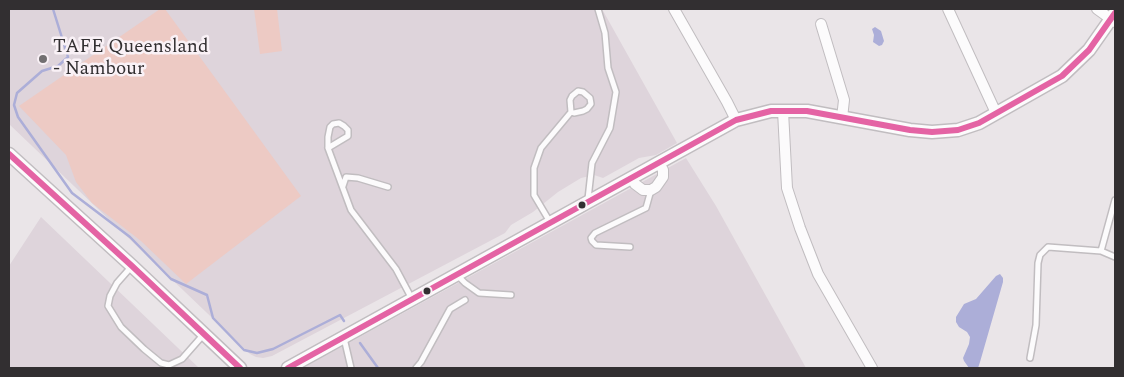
<!DOCTYPE html>
<style>
body{margin:0}
#map{position:relative;width:1124px;height:377px;overflow:hidden;background:#eae5e8;font-family:Spectral,serif}
canvas{display:block}
.frame{position:absolute;inset:0;border:10px solid #322f31;pointer-events:none}
</style>
<div id="map">
<canvas width="1124" height="377"></canvas>
<div class="frame"></div>
</div>
<script>
const c = document.querySelector('canvas').getContext('2d');
c.lineJoin = 'round';
function paint(path, color) { c.fillStyle = color; c.fill(path, 'evenodd'); }
const shape = rows => new Path2D(rows.map(r => 'M' + r).join(''));
function stroke(path, color, width, dash) { c.strokeStyle = color; c.lineWidth = width; c.lineCap = dash ? 'butt' : 'round'; c.setLineDash(dash || []); c.stroke(path); }
function drawText(font, color, halo, rows, align = 'center') {
  c.font = font + ' Spectral,serif'; c.lineWidth = 5; c.setLineDash([]); c.textBaseline = 'middle'; c.strokeStyle = halo; c.fillStyle = color; for (const [text, x, y, turn = 0] of rows) {
    c.save(); c.translate(x, y); c.rotate((+turn || 0) * Math.PI / 180); c.textAlign = isNaN(turn) ? turn : align; if (halo) c.strokeText(text, 0, 0); c.fillText(text, 0, 0); c.restore();
  }
}
const built = shape([
 [9,9,602,9,677,143,656,155,639,158,603,178,594,175,581,178,558,192,533,212,511,225,505,233,272,356,263,358,256,357,250,354,9,124],
 [686,158,716,206,806,368,303,368],
 [41,217,199,368,9,368,9,266]
]);
const green = shape([
 [160,9,165,9,301,196,186,284,141,241,92,203,76,182,66,155,19,106],
 [254,9,277,9,282,51,260,54]
]);
const water = shape([
 [875,27,881,31,884,41,882,45,879,46,873,42,874,35,872,29],
 [1000,274,1003,278,1003,282,980,362,978,368,969,368,964,361,963,358,969,344,970,337,967,332,959,327,956,322,956,317,964,304,976,299,996,276]
]);
const stream = shape([
 [53,9,68,57,58,66,42,71,17,93,14,105,18,117,72,193,130,237,171,279,207,295,213,318,244,350,257,353,273,349,340,315,344,321],
 [360,343,378,368]
]);
const service = shape([
 [328,148,348,136,348,130,344,126,339,123,333,124,330,127,328,137,328,148,351,210,396,269,412,299],
 [343,186,346,177,358,178,388,187],
 [588,199,592,163,610,128,616,92,608,68,605,33,598,9],
 [1115,200,1101,251,1115,257],
 [550,222,534,195,534,168,541,148,571,112,570,100,572,96,578,91,583,92,590,98,591,104,587,109,583,111,574,113,571,112],
 [630,247,596,245,592,241,591,238,595,233,646,208,651,190],
 [132,266,117,283,110,296,108,306,121,327,144,349,161,363,169,365,182,359,204,334],
 [458,276,465,283,479,293,511,295],
 [344,338,351,368],
 [1030,358,1036,325,1038,263,1040,255,1048,247,1101,251],
 [416,368,421,362,450,309,465,300]
]);
const minor = shape([
 [674,9,727,102,736,120],
 [948,9,996,113],
 [1097,9,1115,22],
 [821,24,844,100,842,118],
 [783,111,787,188,800,228,818,274,872,368],
 [632,178,635,184,643,190,651,190,656,187,663,177,663,170,659,163]
]);
const tertiary = shape([
 [9,154,132,266,240,368],
 [288,368,736,120,771,111,807,111,910,130,932,132,958,130,979,123,1062,76,1089,50,1115,13]
]);
const bus1 = shape([
 [9,154,132,266,240,368],
 [288,368,736,120,771,111,807,111,910,130,932,132,958,130,979,123,1062,76,1089,50,1115,13]
]);
const markers = [
 [43,59,5,"#726f71"],
 [582,205,4.5,"#322f31"],
 [427,291,4.5,"#322f31"]
];
const poiNames = [
 ["TAFE Queensland",53,48],
 ["- Nambour",53,70]
];
paint(built, '#ded4db');
paint(green, '#edcac4');
paint(water, '#acaed8');
stroke(stream, '#acaed8', 2.5);
stroke(service, '#c1bdc0', 8);
stroke(minor, '#c1bdc0', 12);
stroke(tertiary, '#c1bdc0', 15);
stroke(service, '#fcfbfc', 5);
stroke(minor, '#fcfbfc', 10);
stroke(tertiary, '#fcfbfc', 12);
stroke(bus1, '#e463a4', 6);
for (const [x, y, r, color] of markers) { const dot = new Path2D(); dot.arc(x, y, r, 0, 2 * Math.PI); c.fillStyle = color; c.fill(dot); stroke(dot, '#f9f1f6', 2); }
drawText('19px', '#322f31', '#f9f1f6', poiNames, 'left');
</script>
